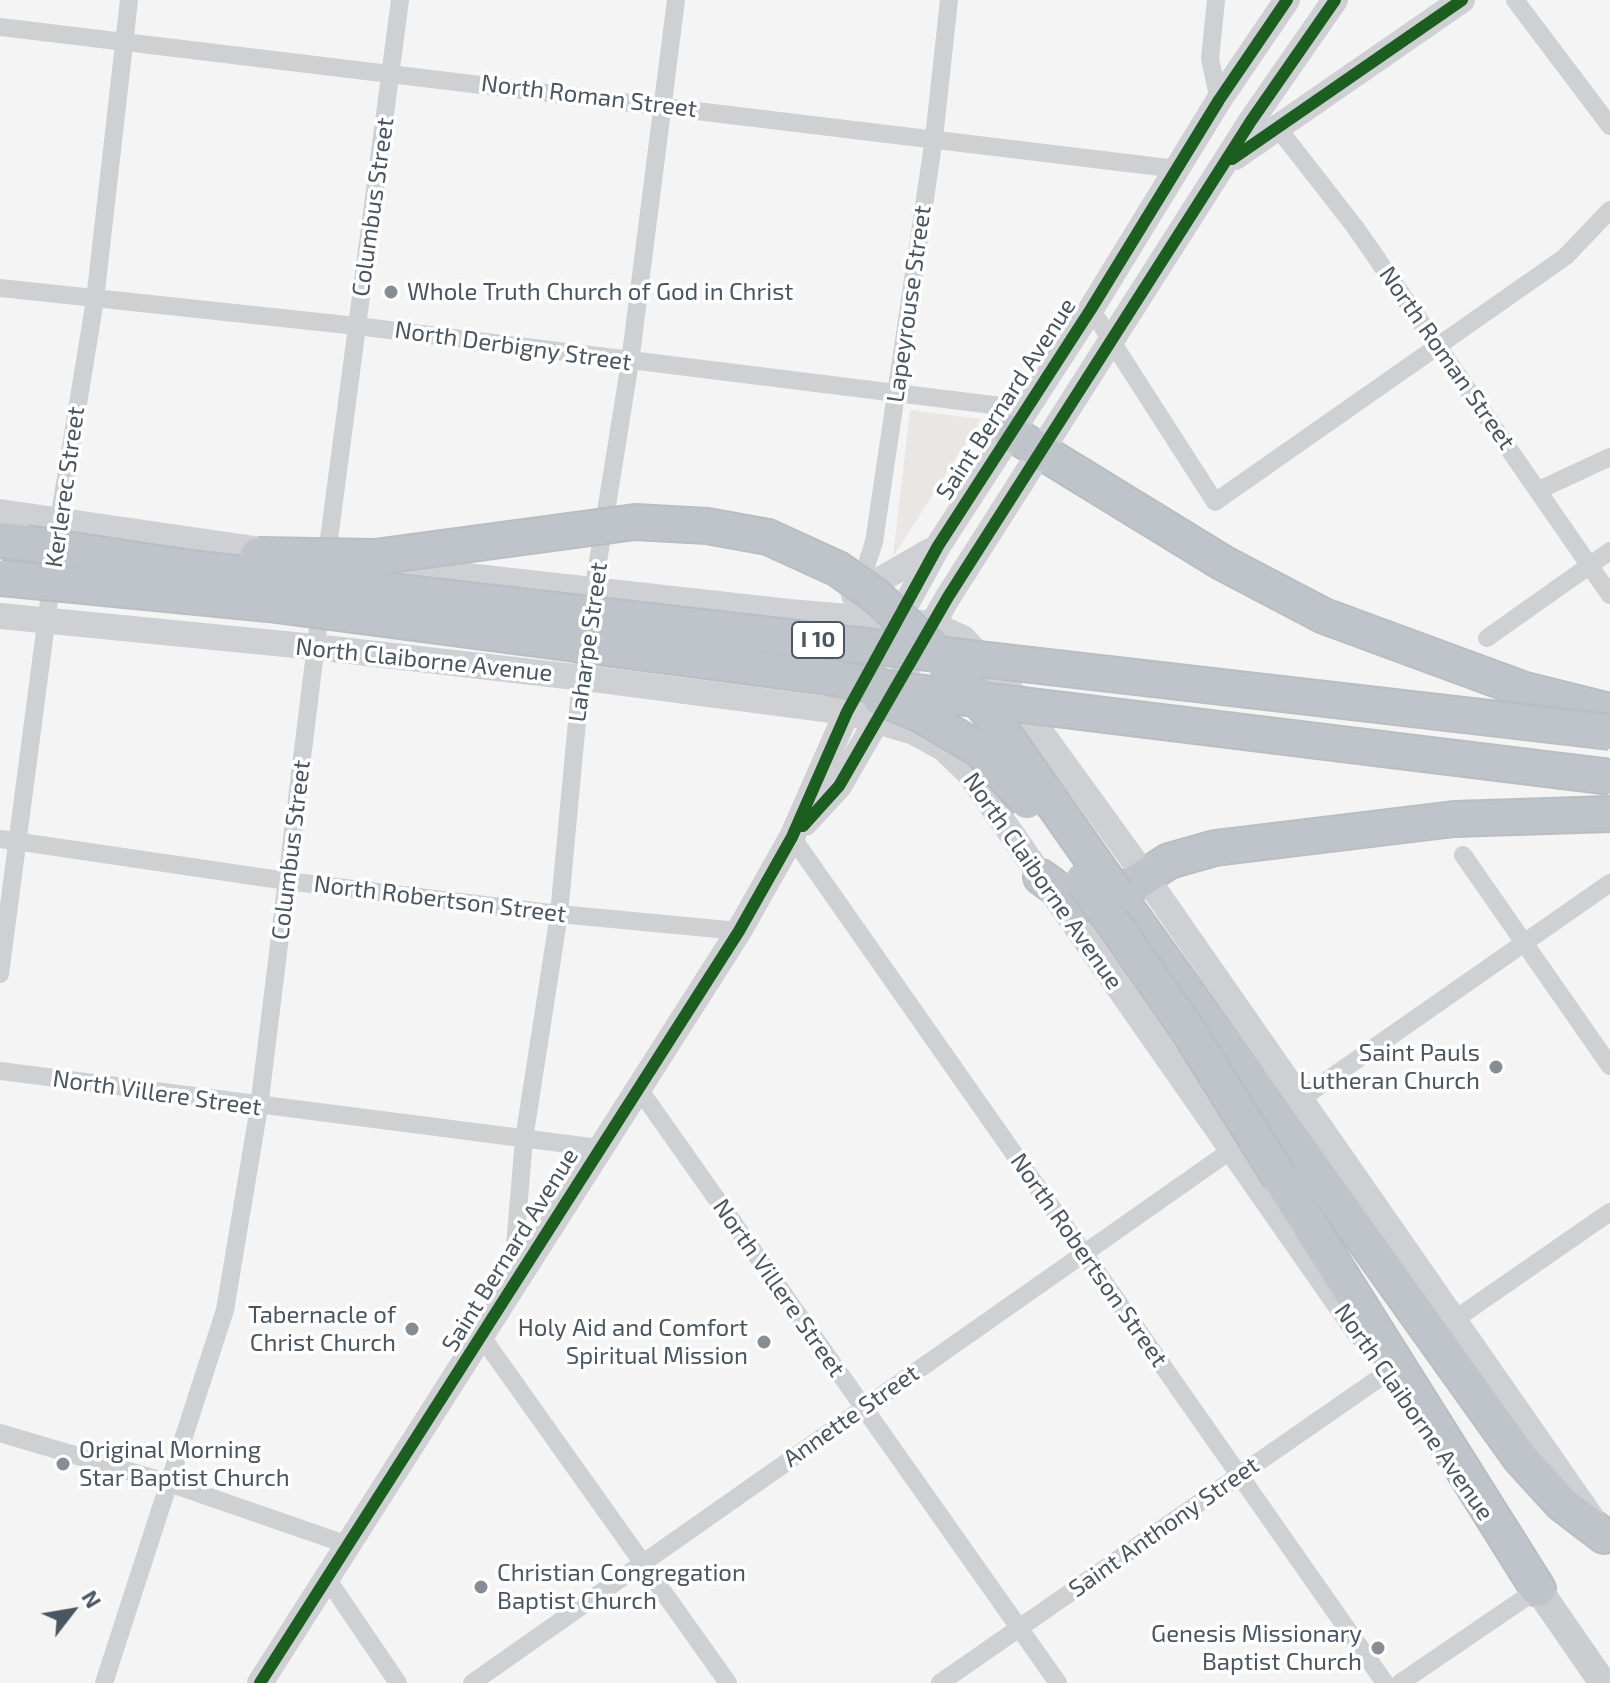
<!DOCTYPE html>
<style>
body{margin:0}
#map{position:relative;width:1610px;height:1683px;overflow:hidden;background:#f4f4f4;font-family:"Exo 2",sans-serif}
canvas{display:block}
.north{position:absolute;left:32px;top:1571px;width:80px;height:80px;-webkit-text-stroke:6px #fff;paint-order:stroke;rotate:59deg;font-size:22px;font-weight:700;line-height:32px;text-align:center;color:#4a5661}
.north::after{content:'';display:block;margin:auto;width:28px;height:36px;background:#4a5661;clip-path:polygon(50% 0,100% 100%,50% 72%,0 100%)}
</style>
<div id="map">
<canvas width="1610" height="1683"></canvas>
<div class="north">N</div>
</div>
<script>
const c = document.querySelector('canvas').getContext('2d');
c.lineJoin = 'round';
function paint(path, color) { c.fillStyle = color; c.fill(path, 'evenodd'); }
const shape = rows => new Path2D(rows.map(r => 'M' + r).join(''));
function stroke(path, color, width, dash) { c.strokeStyle = color; c.lineWidth = width; c.lineCap = dash ? 'butt' : 'round'; c.setLineDash(dash || []); c.stroke(path); }
function drawText(font, color, halo, rows, align = 'center') {
  c.font = font + ' "Exo 2",sans-serif'; c.lineWidth = 7; c.setLineDash([]); c.textBaseline = 'middle'; c.strokeStyle = halo; c.fillStyle = color; for (const [text, x, y, turn = 0] of rows) {
    c.save(); c.translate(x, y); c.rotate((+turn || 0) * Math.PI / 180); c.textAlign = isNaN(turn) ? turn : align; if (halo) c.strokeText(text, 0, 0); c.fillText(text, 0, 0); c.restore();
  }
}
const commercial = shape([
 [910,410,981,419,893,557]
]);
const street = shape([
 [1216,0,1210,59,1219,100],
 [1515,0,1610,126],
 [0,27,1177,169],
 [1277,127,1355,227,1610,595],
 [0,288,357,326,1025,409],
 [1091,309,1215,502,1565,257,1610,210],
 [1539,490,1610,457],
 [57,532,95,300,129,0],
 [326,562,400,0],
 [854,587,863,576,874,542,934,138,949,0],
 [592,599,630,362,676,0],
 [1487,638,1610,551],
 [792,837,1385,1683],
 [0,839,287,881,559,914,739,931],
 [1463,855,1610,1066],
 [0,974,52,578],
 [0,1071,599,1148],
 [639,1089,1058,1683],
 [1299,1100,1610,883],
 [512,1282,524,1139,559,914,582,668],
 [1454,1320,1610,1212],
 [482,1337,728,1683],
 [0,1433,169,1483,348,1545],
 [326,1577,398,1683],
 [104,1683,225,1310,259,1107,321,604],
 [472,1683,1230,1151],
 [940,1683,1388,1372],
 [1400,1683,1538,1589]
]);
const secondary = shape([
 [1235,157,1462,0],
 [0,512,275,552],
 [377,566,789,612,932,624,963,638,1008,687,1145,876,1591,1517],
 [854,595,930,551],
 [0,616,315,647,601,680,847,712,914,732,943,748,969,773,1360,1333],
 [805,823,839,786,948,597,1251,121,1335,0],
 [260,1683,739,931,792,837,847,712,938,546,1091,309,1219,100,1287,0]
]);
const primary = shape([
 [1538,1589,1603,1683]
]);
const highway = shape([
 [1011,433,1223,563,1324,616,1525,690,1610,711],
 [0,540,26,543],
 [1041,877,1076,903,1094,907,1105,903,1169,861,1215,848,1454,819,1610,814],
 [1118,896,1520,1458,1562,1504,1604,1536],
 [1280,1178,1538,1589]
]);
const highwayBridge = shape([
 [26,543,184,567,1610,732],
 [258,555,375,557,635,522,707,526,768,537,838,569,876,596,944,660,990,714,1118,896],
 [0,578,269,604,827,677,901,690,1610,777],
 [880,698,919,714,980,750,1027,801],
 [1083,880,1191,1035,1280,1178]
]);
const cycleway = shape([
 [1232,159,1462,0],
 [803,826,839,786,948,597,1251,121,1335,0],
 [260,1683,739,931,792,837,847,712,938,546,1091,309,1219,100,1287,0]
]);
const markers = [
 [391,292,8,"#868d94"],
 [1496,1067,8,"#868d94"],
 [412,1329,8,"#868d94"],
 [764,1342,8,"#868d94"],
 [63,1464,8,"#868d94"],
 [481,1587,8,"#868d94"],
 [1378,1648,8,"#868d94"]
];
const shields = [
 [818,640,52]
];
const shieldNames = [
 ["I 10",818,640]
];
const streetNames = [
 ["North Roman Street",589,96,7],
 ["Columbus Street",373,207,-82],
 ["Lapeyrouse Street",909,304,-82],
 ["North Derbigny Street",513,346,8],
 ["North Roman Street",1447,358,55],
 ["Saint Bernard Avenue",1006,399,-57],
 ["Kerlerec Street",65,487,-82],
 ["Laharpe Street",588,642,-82],
 ["North Claiborne Avenue",424,660,6],
 ["Columbus Street",291,850,-83],
 ["North Claiborne Avenue",1043,881,55],
 ["North Robertson Street",440,899,7],
 ["North Villere Street",157,1093,8],
 ["Saint Bernard Avenue",510,1250,-58],
 ["North Robertson Street",1089,1260,55],
 ["North Villere Street",779,1288,55],
 ["North Claiborne Avenue",1414,1412,55],
 ["Annette Street",851,1416,-35],
 ["Saint Anthony Street",1164,1527,-35]
];
const poiNames = [
 ["Whole Truth Church of God in Christ",407,292,"left"],
 ["Saint Pauls",1480,1053],
 ["Lutheran Church",1480,1081],
 ["Tabernacle of",396,1315],
 ["Christ Church",396,1343],
 ["Holy Aid and Comfort",748,1328],
 ["Spiritual Mission",748,1356],
 ["Original Morning",79,1450,"left"],
 ["Star Baptist Church",79,1478,"left"],
 ["Christian Congregation",497,1573,"left"],
 ["Baptist Church",497,1601,"left"],
 ["Genesis Missionary",1362,1634],
 ["Baptist Church",1362,1662]
];
paint(commercial, '#e8e7e3');
stroke(highway, '#b9bec3', 38);
stroke(street, '#ced0d2', 18);
stroke(secondary, '#ced0d4', 26);
stroke(primary, '#caced1', 28);
stroke(highway, '#bec4c9', 34);
stroke(highwayBridge, '#b9bec3', 38, []);
stroke(highwayBridge, '#bec4c9', 34);
stroke(cycleway, '#1b5e20', 12);
for (const [x, y, r, color] of markers) { const dot = new Path2D(); dot.arc(x, y, r, 0, 2 * Math.PI); c.fillStyle = color; c.fill(dot); stroke(dot, '#fff', 3); }
for (const [x, y, w] of shields) { const box = new Path2D(); box.roundRect(x - w / 2, y - 18, w, 36, 6); c.fillStyle = '#fff'; c.fill(box); stroke(box, '#4a5661', 2); }
drawText('bold 22px', '#4a5661', null, shieldNames);
drawText('24px', '#4a5661', '#fff', streetNames);
drawText('24px', '#4a5661', '#fff', poiNames, 'right');
</script>
